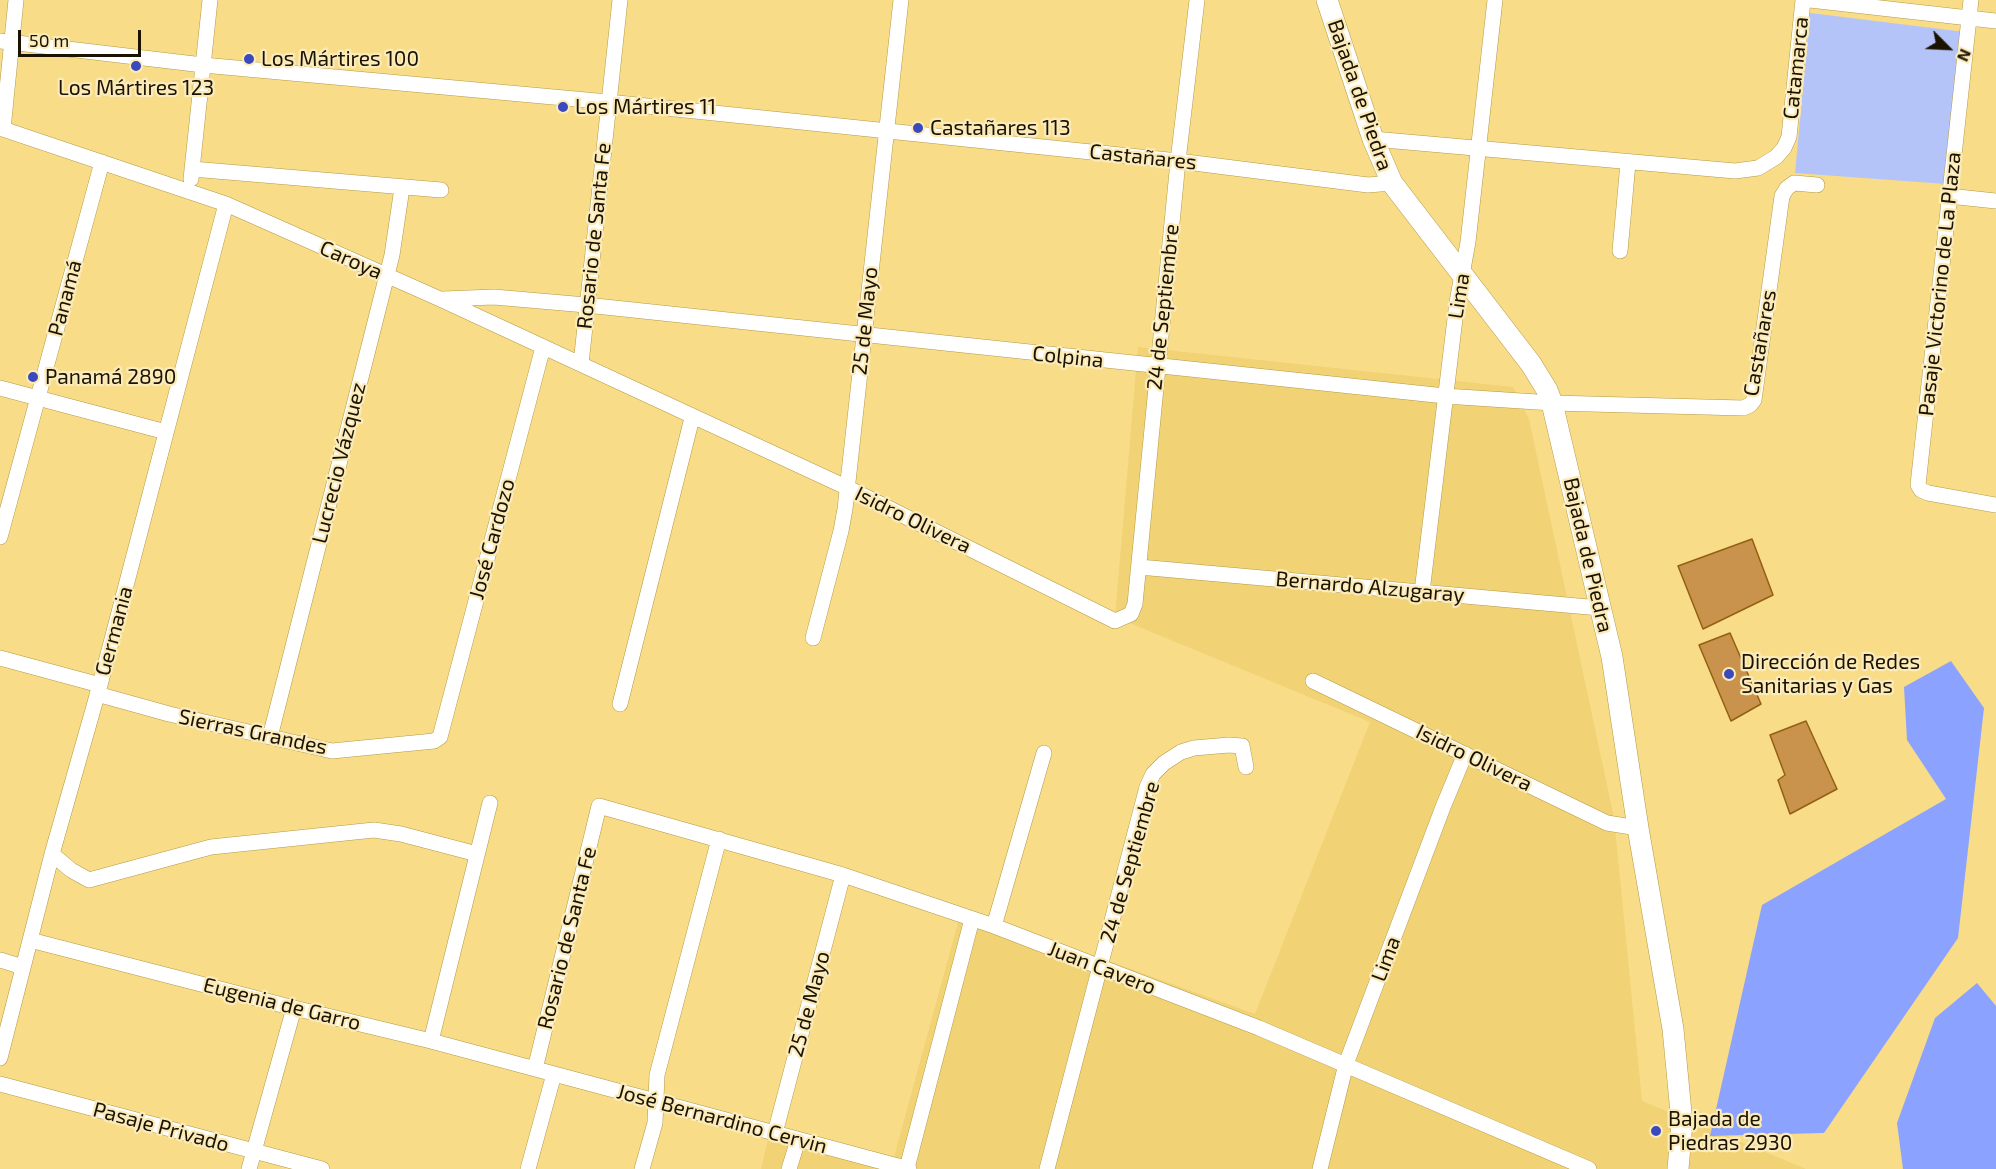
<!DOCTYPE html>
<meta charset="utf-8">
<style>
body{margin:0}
#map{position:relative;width:1996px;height:1169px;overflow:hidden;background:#f8dc88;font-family:"Exo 2",sans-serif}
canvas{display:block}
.north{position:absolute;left:1918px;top:18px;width:60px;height:60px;-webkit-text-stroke:4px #fbebba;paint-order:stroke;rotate:114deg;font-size:16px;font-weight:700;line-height:24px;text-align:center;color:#1b1300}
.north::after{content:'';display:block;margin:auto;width:21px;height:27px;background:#1b1300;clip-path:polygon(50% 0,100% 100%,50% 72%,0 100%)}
.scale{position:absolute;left:18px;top:30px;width:123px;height:27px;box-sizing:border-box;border:3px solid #1b1300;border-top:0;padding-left:8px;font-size:18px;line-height:21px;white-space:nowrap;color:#1b1300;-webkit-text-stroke:4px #fbebba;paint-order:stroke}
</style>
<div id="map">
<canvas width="1996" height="1169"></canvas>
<div class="north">N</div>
<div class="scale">50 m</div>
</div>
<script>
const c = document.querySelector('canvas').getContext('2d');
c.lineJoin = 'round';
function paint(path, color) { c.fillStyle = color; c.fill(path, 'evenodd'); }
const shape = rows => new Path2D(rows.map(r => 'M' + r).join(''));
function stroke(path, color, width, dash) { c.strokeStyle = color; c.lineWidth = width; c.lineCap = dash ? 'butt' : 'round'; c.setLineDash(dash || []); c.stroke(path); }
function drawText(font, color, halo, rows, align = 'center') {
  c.font = font + ' "Exo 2",sans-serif'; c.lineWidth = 4.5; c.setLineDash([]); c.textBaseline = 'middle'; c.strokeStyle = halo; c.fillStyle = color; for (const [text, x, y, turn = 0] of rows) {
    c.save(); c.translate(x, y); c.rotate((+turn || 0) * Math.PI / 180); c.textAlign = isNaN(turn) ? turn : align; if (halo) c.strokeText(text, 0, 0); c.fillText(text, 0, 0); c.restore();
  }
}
const built = shape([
 [1138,347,1513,387,1529,419,1614,818,1642,1101,1806,1169,761,1169,771,1127,894,1157,962,908,1255,1014,1370,722,1115,617]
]);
const green = shape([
 [1810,13,1965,32,1946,184,1795,173]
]);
const forest = shape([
 [1951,661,1984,708,1958,938,1824,1133,1710,1136,1762,905,1946,799,1907,740,1904,687],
 [1977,983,1996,1006,1996,1169,1903,1169,1897,1123,1935,1018]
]);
const building = shape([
 [1752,539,1773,595,1703,629,1678,566,1752,539],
 [1730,633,1761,704,1731,721,1699,645,1730,633],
 [1806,721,1837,789,1790,814,1778,780,1785,775,1770,735,1806,721]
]);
const street = shape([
 [1810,0,1996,21],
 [1971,0,1918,485,1921,490,1928,493,1996,505],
 [0,41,203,65,608,102,1178,161,1368,185,1392,183],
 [0,128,226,204,440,299,848,488,1115,621,1131,614,1135,604,1178,161,1197,0],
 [3,129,16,0],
 [1373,139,1735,171,1758,168,1776,157,1784,148,1789,137,1803,0],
 [192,169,441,190],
 [191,179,210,0],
 [1949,196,1996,201],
 [1620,251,1628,163],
 [443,299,494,297,586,305,1445,396,1552,403,1743,408,1750,405,1754,400,1782,196,1787,188,1794,183,1817,185],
 [581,364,620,0],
 [0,388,166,432],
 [0,537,102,162],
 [1139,567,1600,608],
 [1422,592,1457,302,1468,242,1495,0],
 [813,638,841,531,845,509,901,0],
 [0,658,100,685],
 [1313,681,1607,823,1638,828],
 [97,694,169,714,332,751,434,741,440,737,543,347],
 [620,704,692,418],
 [270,737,392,255,402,188],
 [52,854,71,870,89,880,211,847,374,830,401,834,477,854],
 [994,926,1044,753],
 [30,940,294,1008,431,1041,909,1169],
 [0,960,23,967],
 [431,1041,490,803],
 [0,1058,52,854,100,685,226,204],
 [535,1069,599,806,843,875,994,926,1259,1028,1589,1169],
 [0,1084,322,1169],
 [775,1133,843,875],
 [907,1168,972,919],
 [249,1169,294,1008],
 [528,1169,554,1074],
 [642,1169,655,1123,657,1075,719,839],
 [789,1169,798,1140],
 [1047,1169,1147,787,1153,774,1164,763,1181,752,1194,748,1229,745,1242,746,1246,767],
 [1320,1169,1346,1064,1443,807,1465,754]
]);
const secondary = shape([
 [1327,0,1373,139,1392,183,1531,364,1547,390,1552,403,1612,657,1638,828,1673,1029,1682,1123,1678,1169]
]);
const markers = [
 [249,59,6,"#3a4abd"],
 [136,66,6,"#3a4abd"],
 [563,107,6,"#3a4abd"],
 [918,128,6,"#3a4abd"],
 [33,377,6,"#3a4abd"],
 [1729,674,6,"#3a4abd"],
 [1656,1131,6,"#3a4abd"]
];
const poiNames = [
 ["Los Mártires 100",261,59],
 ["Los Mártires 123",136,88,"center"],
 ["Los Mártires 11",575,107],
 ["Castañares 113",930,128],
 ["Panamá 2890",45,377],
 ["Dirección de Redes",1741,662],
 ["Sanitarias y Gas",1741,686],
 ["Bajada de",1668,1119],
 ["Piedras 2930",1668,1143]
];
const streetNames = [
 ["Catamarca",1796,68,-84],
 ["Bajada de Piedra",1360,95,71],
 ["Castañares",1143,157,6],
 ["Rosario de Santa Fe",594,236,-84],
 ["Caroya",351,260,24],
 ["Pasaje Victorino de La Plaza",1940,284,-84],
 ["Lima",1459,296,-81],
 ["Panamá",65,298,-75],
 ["24 de Septiembre",1163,307,-84],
 ["25 de Mayo",865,321,-84],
 ["Castañares",1760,343,-80],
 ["Colpina",1068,357,6],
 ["Lucrecio Vázquez",339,463,-76],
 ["Isidro Olivera",913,520,26],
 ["José Cardozo",492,539,-75],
 ["Bajada de Piedra",1588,555,77],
 ["Bernardo Alzugaray",1370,587,5],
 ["Germania",114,631,-75],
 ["Sierras Grandes",253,732,12],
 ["Isidro Olivera",1474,758,26],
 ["24 de Septiembre",1130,862,-74],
 ["Rosario de Santa Fe",567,938,-76],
 ["Lima",1386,959,-69],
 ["Juan Cavero",1102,968,21],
 ["Eugenia de Garro",282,1004,14],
 ["25 de Mayo",809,1004,-75],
 ["José Bernardino Cervin",722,1119,15],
 ["Pasaje Privado",161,1127,15]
];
paint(built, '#f1d275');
paint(green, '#b4c4f8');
paint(forest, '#8ba3fe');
paint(building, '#c9934d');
stroke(building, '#936011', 1.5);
stroke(street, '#b59a46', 16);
stroke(secondary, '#b59a46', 22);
stroke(street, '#fff', 15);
stroke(secondary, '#fff', 21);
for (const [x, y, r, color] of markers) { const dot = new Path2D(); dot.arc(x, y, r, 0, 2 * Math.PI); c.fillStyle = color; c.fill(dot); stroke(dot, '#fbebba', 2); }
drawText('21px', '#1b1300', '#fbebba', poiNames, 'left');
drawText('21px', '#1b1300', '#fbebba', streetNames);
</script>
